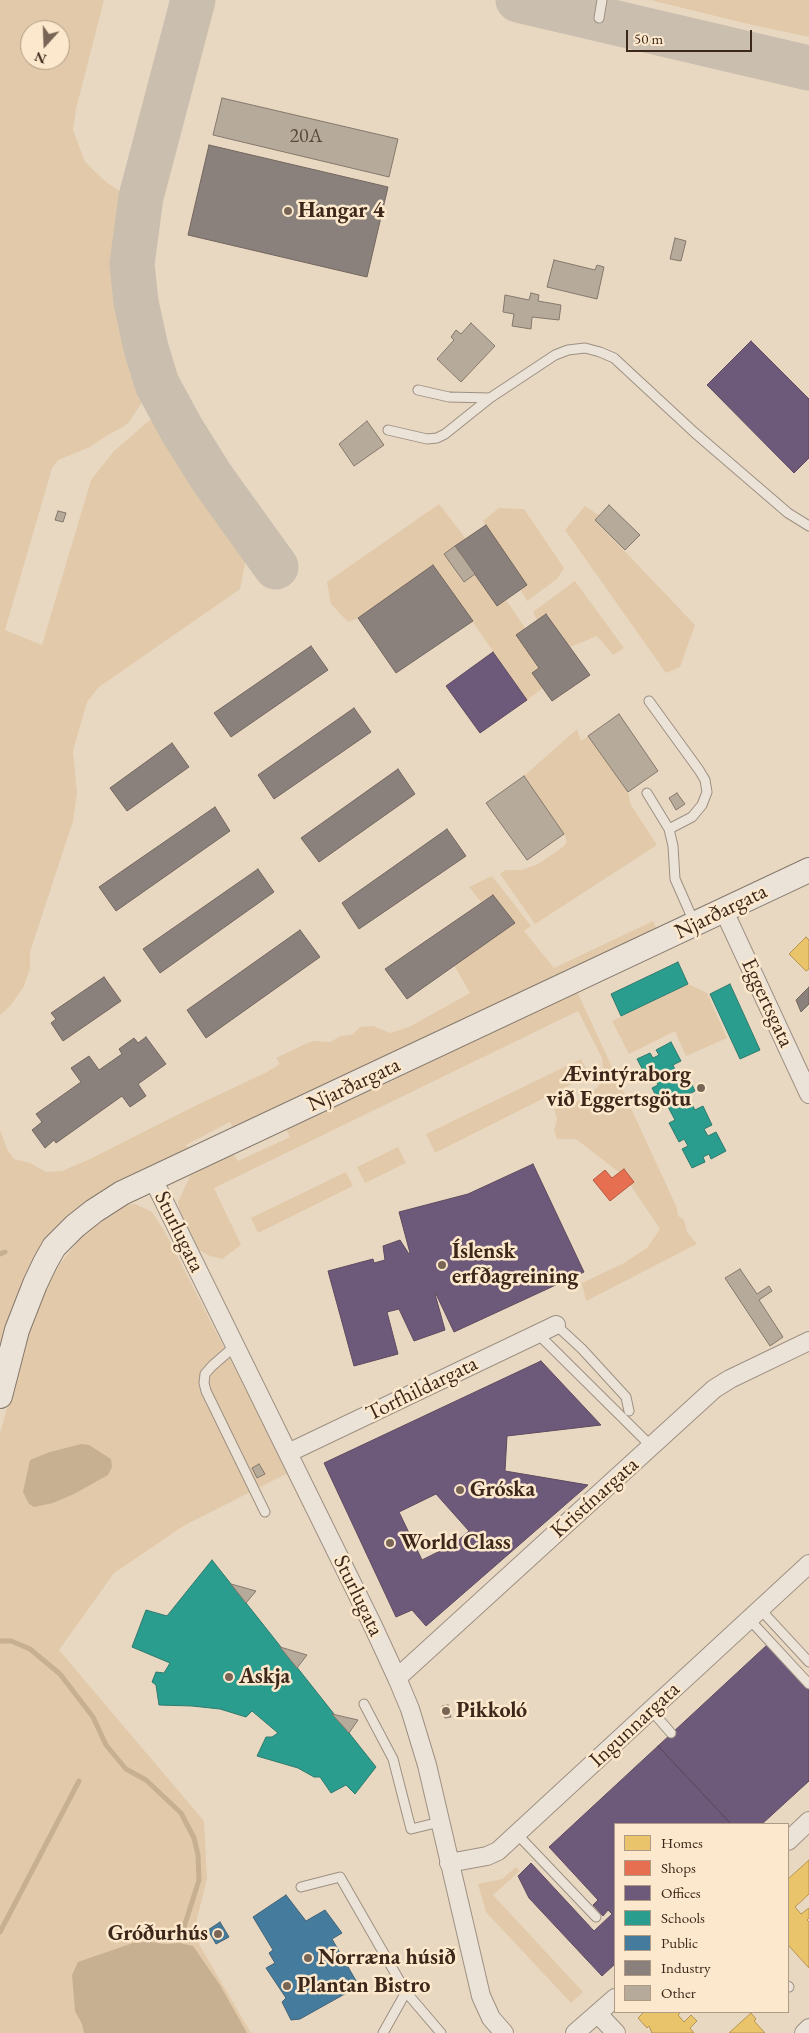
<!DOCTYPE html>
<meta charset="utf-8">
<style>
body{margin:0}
#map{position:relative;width:809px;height:2033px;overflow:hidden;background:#e9d8c1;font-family:"EB Garamond",serif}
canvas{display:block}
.legend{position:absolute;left:614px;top:1823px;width:175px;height:190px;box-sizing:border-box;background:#fce8cc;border:1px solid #af9b85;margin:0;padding:6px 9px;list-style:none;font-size:15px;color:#3c271b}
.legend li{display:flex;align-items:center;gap:10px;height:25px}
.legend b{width:25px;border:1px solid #af9b85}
.north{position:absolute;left:20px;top:20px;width:50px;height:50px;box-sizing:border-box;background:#fce8cc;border:1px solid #af9b85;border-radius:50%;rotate:200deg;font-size:14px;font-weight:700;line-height:20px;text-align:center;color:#3c271b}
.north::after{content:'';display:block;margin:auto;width:18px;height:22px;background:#796555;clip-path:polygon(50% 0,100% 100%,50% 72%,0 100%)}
.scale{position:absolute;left:626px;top:30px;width:126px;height:22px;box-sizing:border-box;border:2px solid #3c271b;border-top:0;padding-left:6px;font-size:15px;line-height:18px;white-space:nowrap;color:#3c271b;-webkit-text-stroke:4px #fce8cc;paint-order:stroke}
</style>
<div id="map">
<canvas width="809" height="2033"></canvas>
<ul class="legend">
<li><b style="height:14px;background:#e9c46a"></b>Homes</li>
<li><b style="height:14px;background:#e76f51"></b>Shops</li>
<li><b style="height:14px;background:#6d597a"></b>Offices</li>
<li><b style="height:14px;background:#2a9d8f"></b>Schools</li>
<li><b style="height:14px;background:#457b9d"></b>Public</li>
<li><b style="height:14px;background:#8a817c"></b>Industry</li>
<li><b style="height:14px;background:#b6aa9a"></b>Other</li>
</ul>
<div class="north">N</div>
<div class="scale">50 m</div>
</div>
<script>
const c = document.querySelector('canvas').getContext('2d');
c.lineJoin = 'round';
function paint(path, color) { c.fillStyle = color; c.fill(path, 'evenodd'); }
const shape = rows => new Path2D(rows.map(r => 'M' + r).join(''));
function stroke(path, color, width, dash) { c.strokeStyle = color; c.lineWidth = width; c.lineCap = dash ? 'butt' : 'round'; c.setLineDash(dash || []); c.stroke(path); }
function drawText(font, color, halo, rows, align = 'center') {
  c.font = font + ' "EB Garamond",serif'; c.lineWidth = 5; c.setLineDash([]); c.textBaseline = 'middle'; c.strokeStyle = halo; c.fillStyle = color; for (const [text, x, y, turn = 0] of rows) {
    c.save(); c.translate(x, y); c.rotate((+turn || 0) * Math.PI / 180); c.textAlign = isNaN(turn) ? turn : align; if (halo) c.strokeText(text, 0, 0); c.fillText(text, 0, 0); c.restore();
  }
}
const green = shape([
 [0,0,104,0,76,109,73,130,85,162,106,182,126,195,117,246,120,294,123,323,131,356,142,393,141,404,129,422,123,427,106,436,90,447,58,460,52,468,5,630,42,645,91,480,114,451,151,419,161,436,247,553,240,589,99,687,87,702,73,751,77,793,73,821,30,952,30,969,23,988,10,1006,0,1015],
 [30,30,60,30,60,60,30,60],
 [650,0,809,0,809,37,748,24],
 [439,504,466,539,445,554,463,582,475,574,497,606,506,600,526,629,516,636,539,668,532,673,543,688,527,700,433,565,358,618,348,622,331,604,327,582],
 [585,506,599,515,595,520,695,625,680,667,666,673,565,530],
 [499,508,524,509,564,568,557,579,527,601,521,590,527,585,483,521],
 [575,581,624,648,613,655,597,636,570,647,547,614,537,620,533,612],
 [577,729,581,741,588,736,628,792,631,805,657,845,535,924,500,874,505,870,522,870,538,864,563,847,567,842,564,834,524,776],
 [492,876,531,926,524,931,554,968,653,921,658,931,282,1106,233,1127,230,1122,186,1145,189,1149,109,1187,92,1198,73,1213,0,1360,0,1130,7,1149,14,1159,30,1163,46,1172,62,1171,88,1160,195,1106,267,1072,280,1064,276,1058,303,1045,313,1041,330,1042,341,1036,352,1035,360,1027,373,1026,390,1033,409,1027,470,993,454,965,493,896,481,902,469,887],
 [688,984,707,993,727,1038,686,1056,675,1031,629,1054,612,1021],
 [576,989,677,1208,678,1216,684,1220,687,1232,697,1244,586,1301,582,1283,624,1263,647,1248,660,1229,625,1177,576,1139,557,1139,554,1130,557,1119,554,1109,578,1101,598,1087,603,1072,602,1058,578,1011,214,1188,241,1245,222,1259,210,1256,199,1250,182,1226,178,1202,190,1176,232,1153,238,1161,290,1137,285,1127],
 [581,1059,590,1075,435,1153,426,1134],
 [398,1147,406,1163,365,1183,357,1167],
 [346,1172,353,1186,258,1233,251,1218],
 [135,1204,152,1212,165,1232,288,1473,185,1525,114,1573,59,1650,204,1821,207,1879,193,1934,251,2033,0,2033,0,1433,36,1304,48,1279,83,1235,120,1205],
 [516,1867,520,1871,493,1895,583,1992,571,2003,486,1912,478,1884,502,1879]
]);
const water = shape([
 [81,1444,89,1445,111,1459,112,1467,108,1475,74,1494,53,1503,34,1507,29,1504,23,1492,30,1460,50,1452],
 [150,1942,165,1944,179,1943,193,1946,220,1985,247,2033,84,2033,82,2024,75,2011,72,1975,78,1962,133,1943]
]);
const homes = shape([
 [806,937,809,940,809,969,806,971,789,954,806,937],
 [809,1860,809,1894,795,1907,801,1914,809,1908,809,1918,807,1920,809,1922,809,1968,788,1945,788,1879,809,1860],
 [644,2012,681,2012,678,2015,684,2022,691,2015,697,2021,690,2028,694,2033,652,2033,649,2026,647,2028,638,2018,644,2012],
 [751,2013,756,2019,754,2021,765,2033,729,2033,751,2013]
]);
const shops = shape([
 [624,1169,634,1182,610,1201,593,1180,605,1170,612,1178,624,1169]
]);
const offices = shape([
 [751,341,809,399,809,458,794,473,707,385,751,341],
 [493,652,527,700,480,733,446,686,493,652],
 [533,1164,584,1272,454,1332,436,1294,435,1294,445,1330,414,1341,399,1309,387,1312,398,1354,354,1366,328,1271,373,1259,374,1263,385,1260,383,1246,400,1240,409,1254,410,1253,399,1212,468,1194,533,1164],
 [541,1361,601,1425,507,1436,505,1471,588,1485,426,1626,412,1610,396,1617,324,1463,541,1361],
 [436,1494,469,1531,454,1544,422,1560,399,1512,436,1494],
 [767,1645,809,1689,809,1781,762,1824,731,1824,658,1746,767,1645],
 [658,1746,731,1824,615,1824,615,1964,602,1976,529,1898,518,1876,531,1863,594,1931,612,1914,608,1910,603,1916,593,1905,598,1900,549,1847,658,1746]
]);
const schools = shape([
 [678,962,688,984,621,1016,611,994,678,962],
 [730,984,760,1050,740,1059,710,994,730,984],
 [671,1042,681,1061,673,1065,678,1076,686,1072,695,1091,687,1095,695,1110,703,1106,712,1125,704,1129,708,1136,716,1132,726,1151,711,1159,709,1154,703,1157,705,1162,692,1168,682,1149,688,1146,684,1139,679,1142,669,1123,675,1120,667,1105,662,1108,652,1088,658,1085,653,1075,647,1078,637,1059,650,1053,653,1058,659,1055,656,1050,671,1042],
 [212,1560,376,1767,355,1794,346,1785,331,1793,320,1777,314,1777,298,1768,257,1756,266,1737,272,1737,278,1733,252,1711,246,1717,220,1709,192,1706,159,1705,156,1685,152,1682,156,1672,164,1673,170,1663,132,1647,146,1610,167,1616,212,1560]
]);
const public = shape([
 [286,1895,306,1921,325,1910,342,1933,332,1939,359,1986,300,2019,291,2020,282,2002,286,1998,266,1968,275,1963,269,1953,273,1950,253,1917,286,1895],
 [220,1922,229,1937,216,1944,208,1930,220,1922]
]);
const industry = shape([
 [209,145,388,187,367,277,188,235,209,145],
 [486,525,527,585,497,606,455,546,486,525],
 [433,565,473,621,396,673,358,618,433,565],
 [546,614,590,675,552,701,532,673,539,668,516,635,546,614],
 [311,646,328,670,231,737,214,713,311,646],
 [354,708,371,732,274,799,258,775,354,708],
 [172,743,189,767,127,811,110,788,172,743],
 [398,769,415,794,319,862,301,838,398,769],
 [215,807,230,831,116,911,99,887,215,807],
 [447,829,466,856,359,929,342,903,447,829],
 [258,869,274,892,160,973,143,949,258,869],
 [493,895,515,923,407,999,385,969,493,895],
 [300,930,320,957,206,1038,187,1010,300,930],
 [104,977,121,1001,63,1041,51,1023,56,1019,51,1013,104,977],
 [809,987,809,1004,801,1012,796,1000,809,987],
 [146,1037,166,1064,138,1084,146,1096,130,1107,122,1096,56,1143,54,1140,45,1148,32,1130,42,1122,36,1114,81,1082,71,1068,89,1056,99,1070,122,1054,119,1049,134,1038,138,1043,146,1037]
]);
const stream = shape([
 [0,1254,5,1252],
 [0,1641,11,1641,30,1649,60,1674,93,1717,106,1745,126,1769,146,1780,181,1813,194,1838,198,1855,199,1880,179,1943],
 [0,1932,79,1781]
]);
const taxiway = shape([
 [193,0,141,197,132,264,136,302,146,348,157,384,182,430,212,478,276,567],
 [518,0,809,68]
]);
const building = shape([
 [222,98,398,139,389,177,213,135,222,98],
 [675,238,686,241,681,261,670,259,675,238],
 [554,260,595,270,597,265,604,267,597,299,547,287,554,260],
 [531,293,539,295,538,301,561,305,559,320,532,317,531,329,512,326,514,314,503,312,505,295,529,300,531,293],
 [471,323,495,346,461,382,437,359,454,340,451,337,456,330,461,334,471,323],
 [367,421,384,445,354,466,339,444,367,421],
 [609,505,640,535,625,550,595,520,609,505],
 [58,511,66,513,63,522,55,520,58,511],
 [455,546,475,574,464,582,444,554,455,546],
 [619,714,658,771,628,792,588,736,619,714],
 [524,776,564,834,527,860,486,803,524,776],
 [677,793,685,804,676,810,669,798,677,793],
 [740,1269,757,1294,769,1286,772,1291,759,1300,783,1337,770,1346,725,1278,740,1269],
 [259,1464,265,1474,257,1478,252,1468,259,1464],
 [231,1584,256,1591,246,1603,231,1584],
 [280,1647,307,1655,297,1668,280,1647],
 [448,1705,451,1717,445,1718,442,1706,448,1705],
 [332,1714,358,1720,349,1733,332,1714]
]);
const lane = shape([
 [599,18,602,0],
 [418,390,449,397,490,398,555,355,568,350,585,348,600,352,614,358,695,433,788,513,809,526],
 [388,430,427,439,437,438,445,434,490,398],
 [649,701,699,770,705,780,707,792,702,805,692,817,669,829],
 [647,793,669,829,673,846,675,879,694,922],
 [556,1325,582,1349,626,1397,629,1411],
 [538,1334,652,1447],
 [235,1346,212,1366,205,1374,204,1383,206,1391,265,1512],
 [760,1609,809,1662],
 [749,1619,809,1684],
 [364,1704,393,1759,411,1829,440,1822],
 [651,1710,671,1733],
 [517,1834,596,1917],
 [301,1887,340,1877,406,1992],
 [788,1986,789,1987],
 [383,2033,406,1992,441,2033]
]);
const street = shape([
 [724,911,809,1094],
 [153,1179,373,1626,397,1678,410,1709,427,1765,481,1996,491,2018,504,2033],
 [288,1453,556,1325],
 [397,1678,714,1389,730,1379,809,1341],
 [788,1841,809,1821],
 [449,1863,487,1856,498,1851,809,1564],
 [598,2014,616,2033],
 [575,2033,615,1998],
 [804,2033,809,2028]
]);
const secondary = shape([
 [0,1396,17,1330,35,1284,45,1263,54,1247,75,1226,94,1211,122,1193,809,870]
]);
const markers = [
 [288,211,5,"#796555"],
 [701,1088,5,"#796555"],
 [442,1265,5,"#796555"],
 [460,1490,5,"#796555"],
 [390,1543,5,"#796555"],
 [229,1677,5,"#796555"],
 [446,1711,5,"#796555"],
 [218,1934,5,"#796555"],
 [308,1958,5,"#796555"],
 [287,1986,5,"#796555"]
];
const numberNames = [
 ["20A",306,137]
];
const poiNames = [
 ["Hangar 4",298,211],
 ["Ævintýraborg",691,1075,"right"],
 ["við Eggertsgötu",691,1100,"right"],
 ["Íslensk",452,1252],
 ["erfðagreining",452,1277],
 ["Gróska",470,1490],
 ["World Class",400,1543],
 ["Askja",239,1677],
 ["Pikkoló",456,1711],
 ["Gróðurhús",208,1934,"right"],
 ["Norræna húsið",318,1958],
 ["Plantan Bistro",297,1986]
];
const streetNames = [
 ["Njarðargata",721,912,-26],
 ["Eggertsgata",767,1003,65],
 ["Njarðargata",354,1085,-25],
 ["Sturlugata",179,1232,64],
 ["Torfhildargata",422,1389,-26],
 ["Kristínargata",595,1498,-42],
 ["Sturlugata",358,1596,64],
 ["Ingunnargata",635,1725,-43]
];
paint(green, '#e1c9aa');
paint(water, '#c7af91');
paint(homes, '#e9c46a');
stroke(homes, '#b59552', 1);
paint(shops, '#e76f51');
stroke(shops, '#b45941', 1);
paint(offices, '#6d597a');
stroke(offices, '#5e4a5e', 1);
paint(schools, '#2a9d8f');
stroke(schools, '#2f7a6c', 1);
paint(public, '#457b9d');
stroke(public, '#426276', 1);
paint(industry, '#8a817c');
stroke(industry, '#73665f', 1);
stroke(stream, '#c7af91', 5);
stroke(taxiway, '#cabeae', 45);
paint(building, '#b6aa9a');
stroke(building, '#84786c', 1);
stroke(lane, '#9d9082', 11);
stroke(street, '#9d9082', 20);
stroke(secondary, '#84786c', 26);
stroke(lane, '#ece3d8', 9);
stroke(street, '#ece3d8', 18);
stroke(secondary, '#ece3d8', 24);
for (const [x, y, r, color] of markers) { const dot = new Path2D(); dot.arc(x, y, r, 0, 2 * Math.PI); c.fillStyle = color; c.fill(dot); stroke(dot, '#fce8cc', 2); }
drawText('20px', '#5a483b', null, numberNames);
drawText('bold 22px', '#3c271b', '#fce8cc', poiNames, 'left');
drawText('22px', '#3c271b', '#fce8cc', streetNames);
</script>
